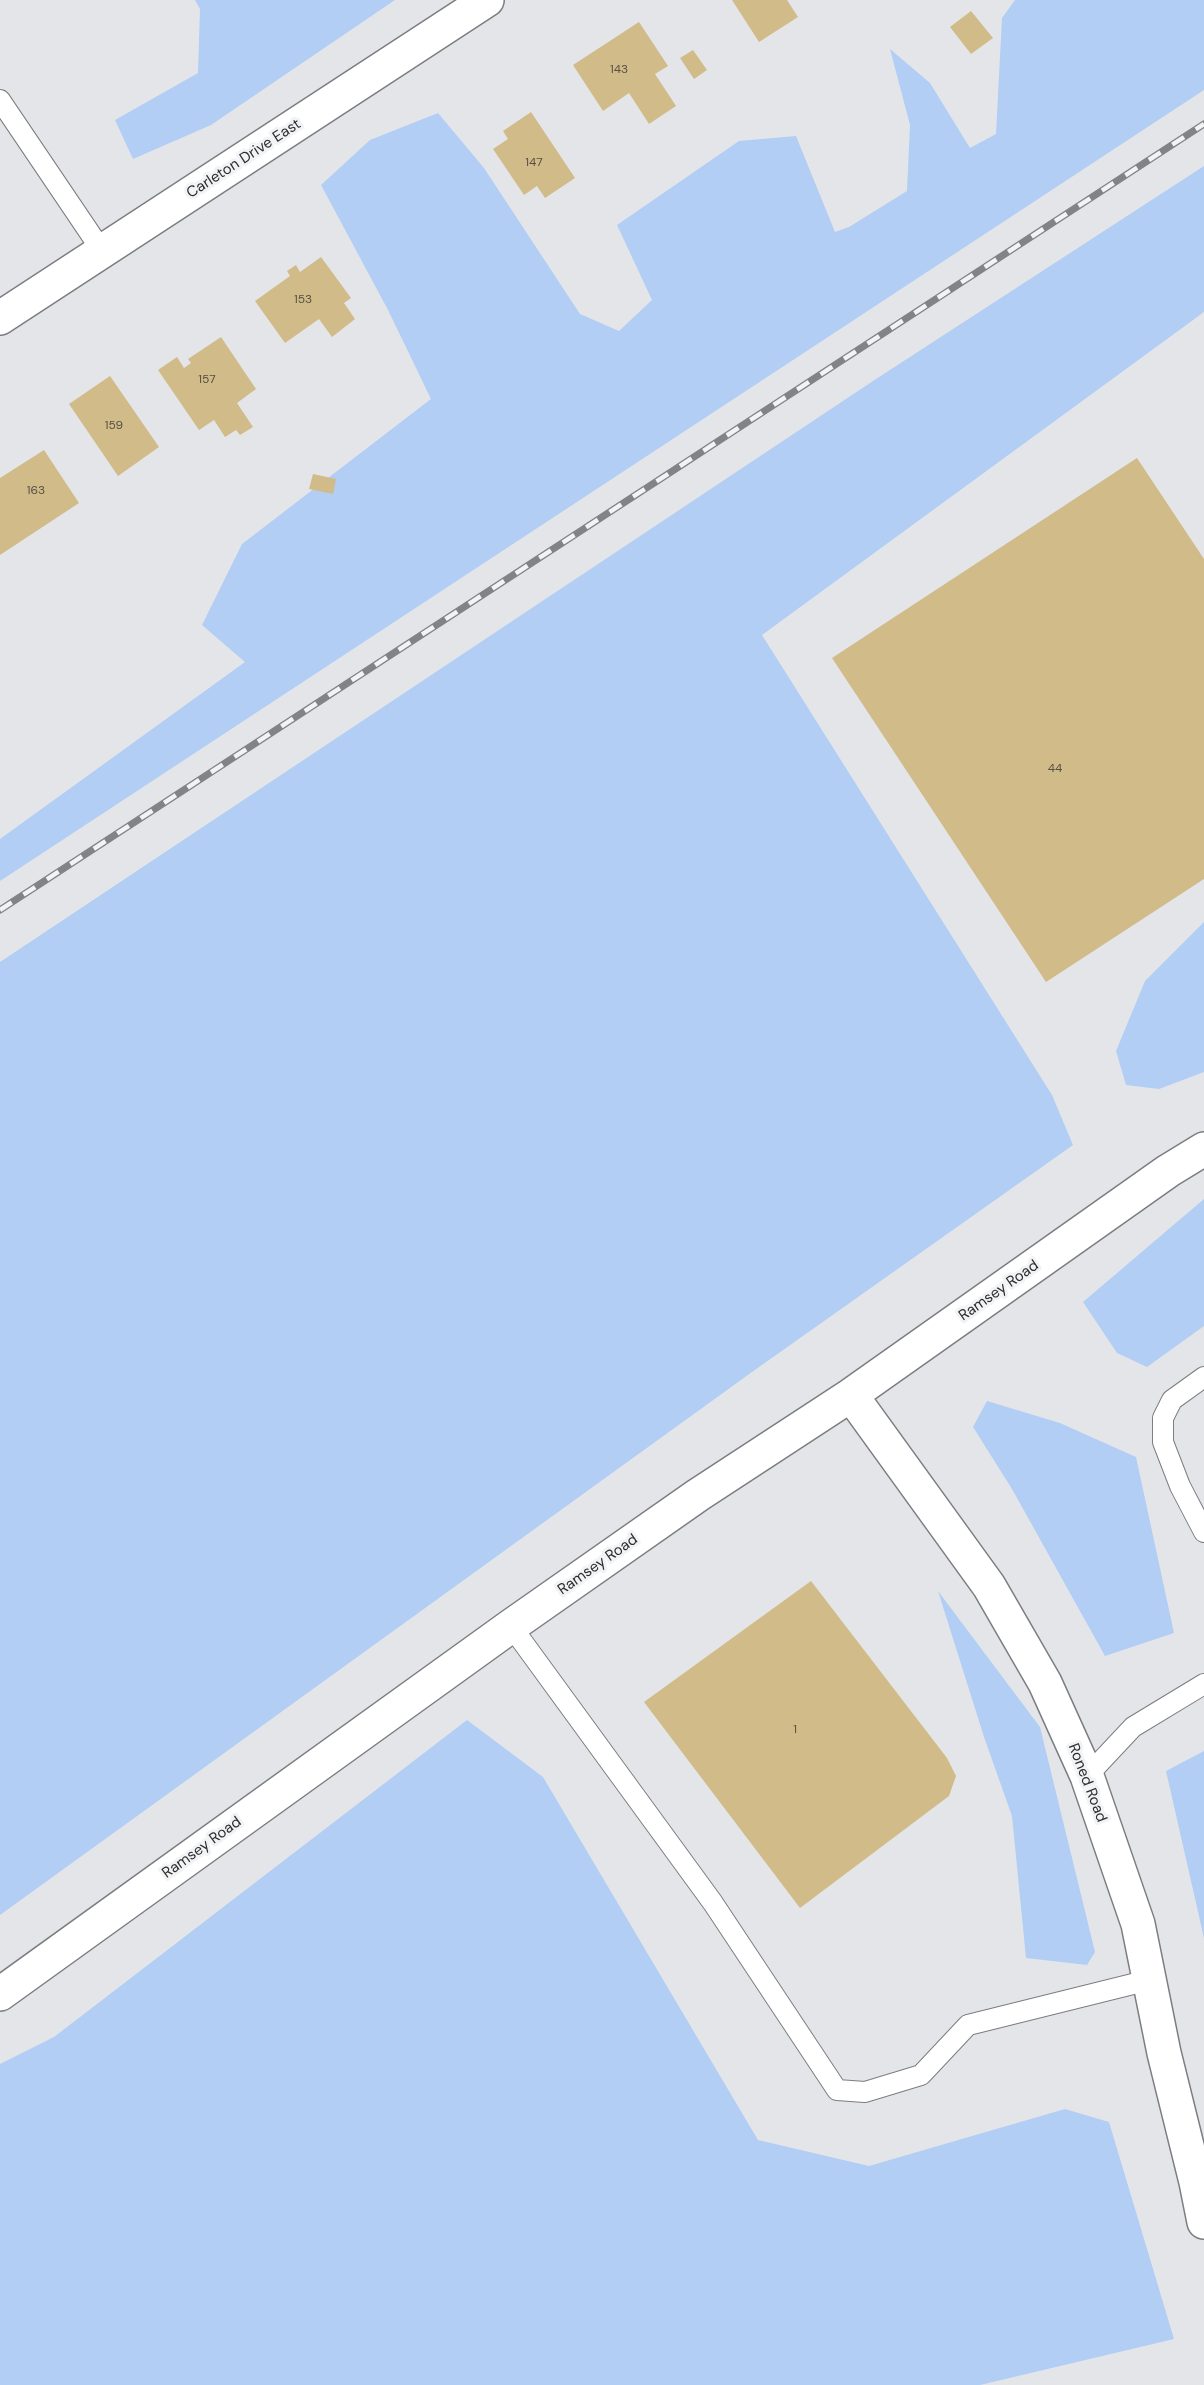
<!DOCTYPE html>
<style>
body{margin:0}
canvas{display:block;background:#e3e5e8}
</style>
<canvas width="1204" height="2385"></canvas>
<script>
const c = document.querySelector('canvas').getContext('2d');
c.lineJoin = 'round';
function paint(path, color) { c.fillStyle = color; c.fill(path, 'evenodd'); }
const shape = rows => new Path2D(rows.map(r => 'M' + r).join(''));
function stroke(path, color, width, dash) { c.strokeStyle = color; c.lineWidth = width; c.lineCap = dash ? 'butt' : 'round'; c.setLineDash(dash || []); c.stroke(path); }
function drawText(font, color, halo, rows, align = 'center') {
  c.font = font + ' "DM Sans",sans-serif'; c.lineWidth = 6; c.setLineDash([]); c.textBaseline = 'middle'; c.strokeStyle = halo; c.fillStyle = color; for (const [text, x, y, turn = 0] of rows) {
    c.save(); c.translate(x, y); c.rotate((+turn || 0) * Math.PI / 180); c.textAlign = isNaN(turn) ? turn : align; if (halo) c.strokeText(text, 0, 0); c.fillText(text, 0, 0); c.restore();
  }
}
const green = shape([
 [195,0,395,0,211,125,133,159,115,120,198,73,200,9],
 [1015,0,1204,0,1204,90,0,881,0,839,245,662,202,625,242,544,431,399,388,310,321,185,370,140,438,113,484,168,580,314,619,331,652,300,617,225,739,141,796,136,835,232,849,227,907,191,910,125,890,49,930,83,970,148,996,134,1002,18],
 [1204,166,1204,312,762,635,1052,1095,1073,1145,752,1372,0,1915,0,962,873,381],
 [1204,922,1204,1072,1159,1089,1126,1085,1116,1051,1145,981],
 [1204,1199,1204,1326,1147,1367,1117,1353,1083,1302],
 [987,1401,1060,1423,1136,1457,1174,1633,1105,1656,1012,1489,973,1427],
 [938,1591,1040,1727,1095,1952,1087,1965,1026,1958,1012,1816,984,1737],
 [467,1720,543,1777,758,2140,869,2166,1065,2109,1109,2122,1174,2339,980,2385,0,2385,0,2064,54,2037],
 [1204,1751,1204,1938,1166,1771]
]);
const building = shape([
 [732,0,787,0,798,17,759,42],
 [971,11,993,38,971,54,950,27],
 [639,22,668,66,655,74,676,106,649,124,629,93,603,111,573,65],
 [693,50,707,70,694,79,680,58],
 [531,112,575,178,545,198,537,186,524,195,493,149,508,139,503,131],
 [321,257,351,298,344,303,355,319,332,337,319,319,285,343,255,301,290,276,287,271,296,265,300,272],
 [221,337,256,389,237,403,253,427,240,435,236,430,225,437,214,420,199,430,158,370,177,357,184,368,191,363,188,359],
 [110,376,159,447,118,476,69,404],
 [44,450,79,503,0,555,0,478],
 [1137,458,1204,559,1204,879,1046,982,832,658],
 [313,474,336,479,333,494,309,489],
 [811,1581,947,1758,956,1776,949,1796,800,1908,644,1702]
]);
const service = shape([
 [0,100,102,251],
 [1204,1377,1172,1400,1163,1418,1163,1442,1180,1486,1204,1532],
 [511,1626,713,1903,837,2090,865,2092,921,2075,968,2025,1149,1980],
 [1087,1776,1133,1727,1204,1684]
]);
const minor = shape([
 [0,318,487,0],
 [851,1395,989,1586,1045,1683,1087,1776,1138,1924,1164,2053,1196,2182,1204,2222],
 [0,1994,511,1626,698,1495,851,1395,1168,1171,1204,1149]
]);
const rail = shape([
 [0,910,1204,124]
]);
const numberNames = [
 ["143",619,70],
 ["147",534,163],
 ["153",303,300],
 ["157",207,380],
 ["159",114,426],
 ["163",36,491],
 ["44",1055,769],
 ["1",795,1730]
];
const streetNames = [
 ["Carleton Drive East",244,159,-33],
 ["Ramsey Road",999,1291,-35],
 ["Ramsey Road",598,1565,-35],
 ["Roned Road",1087,1783,69],
 ["Ramsey Road",202,1848,-36]
];
paint(green, '#b2cef5');
paint(building, '#d1bb88');
stroke(service, '#7c7d80', 22);
stroke(minor, '#7c7d80', 36);
stroke(service, '#fff', 20);
stroke(minor, '#fff', 33);
stroke(rail, '#828385', 7);
stroke(rail, '#f1f3f5', 4.5, [14]);
drawText('12px', '#565044', null, numberNames);
drawText('15px', '#2d2d2e', '#f1f3f5', streetNames);
</script>
